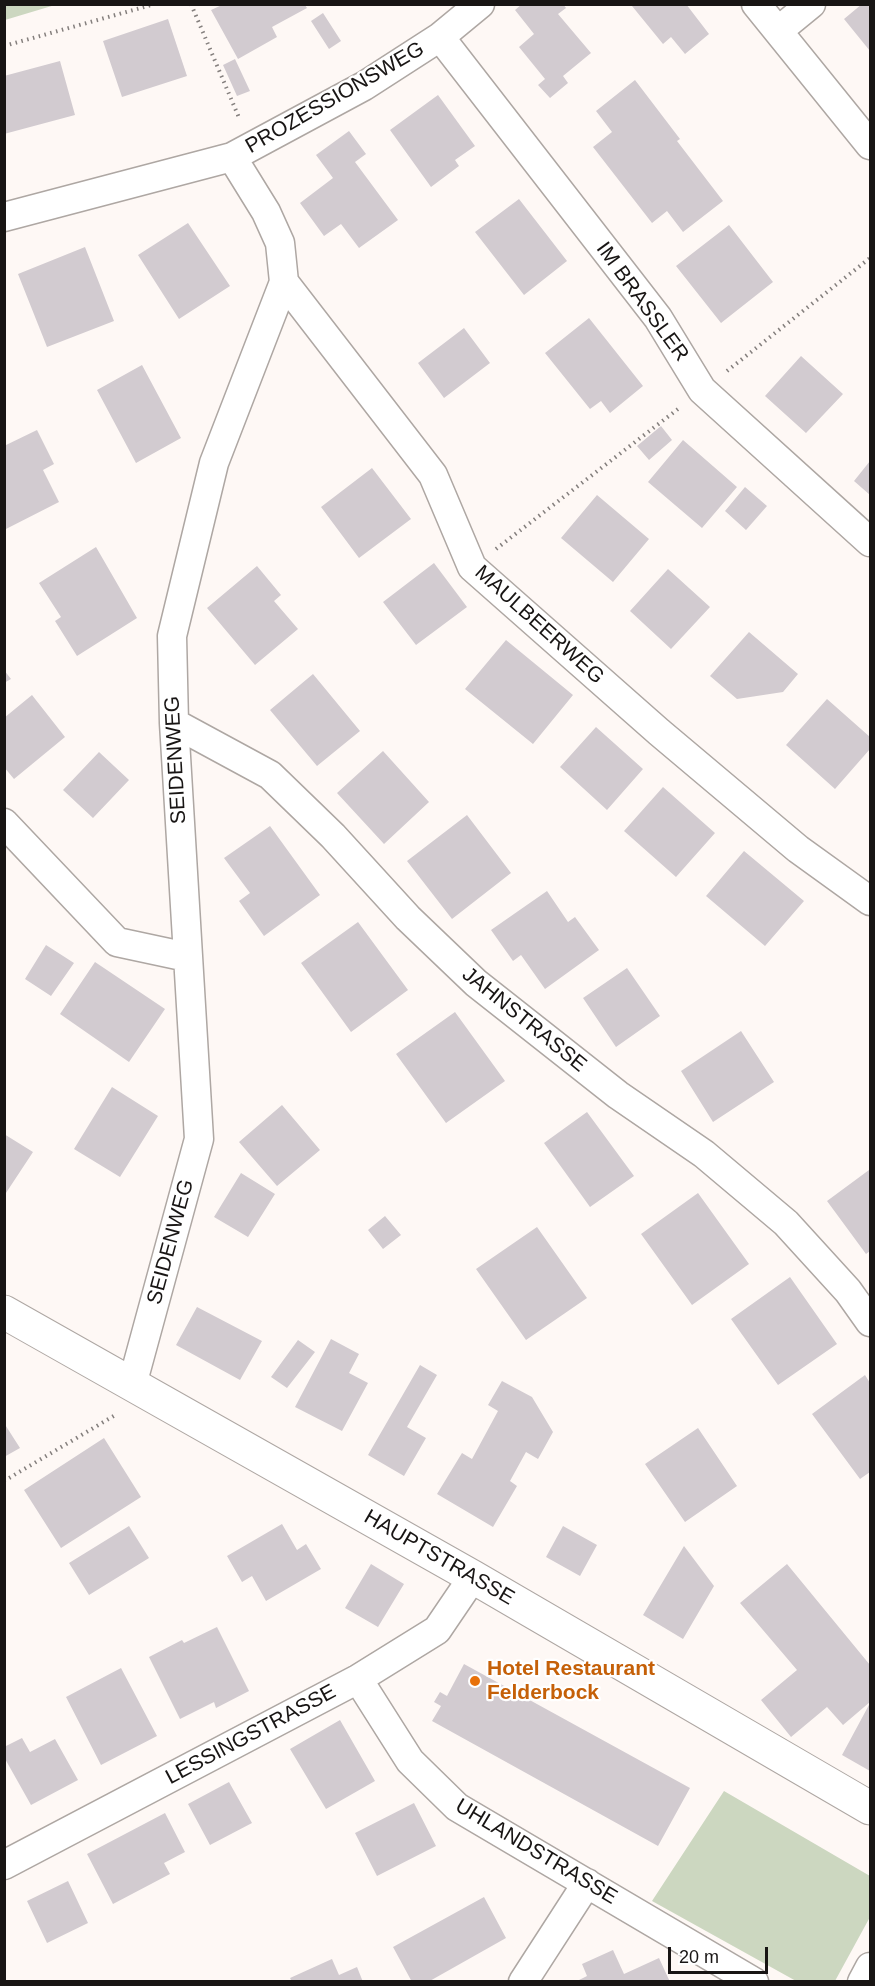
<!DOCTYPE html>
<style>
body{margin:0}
#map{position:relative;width:875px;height:1986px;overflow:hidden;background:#fef8f5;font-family:Helvetica,sans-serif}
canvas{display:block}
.frame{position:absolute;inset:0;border:6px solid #181514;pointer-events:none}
.scale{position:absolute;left:668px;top:1947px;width:100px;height:27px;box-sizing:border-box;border:3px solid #181514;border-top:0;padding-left:8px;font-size:18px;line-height:21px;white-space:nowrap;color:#181514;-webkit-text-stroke:4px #fff;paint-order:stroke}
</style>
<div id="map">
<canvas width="875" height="1986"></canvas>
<div class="frame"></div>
<div class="scale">20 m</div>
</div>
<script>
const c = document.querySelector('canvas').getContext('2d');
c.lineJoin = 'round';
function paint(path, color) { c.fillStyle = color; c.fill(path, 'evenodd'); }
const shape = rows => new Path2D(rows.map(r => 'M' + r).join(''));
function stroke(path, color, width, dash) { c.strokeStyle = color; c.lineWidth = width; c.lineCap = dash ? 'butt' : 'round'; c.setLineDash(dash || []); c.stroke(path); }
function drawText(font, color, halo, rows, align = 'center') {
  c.font = font + ' Helvetica,sans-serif'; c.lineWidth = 4.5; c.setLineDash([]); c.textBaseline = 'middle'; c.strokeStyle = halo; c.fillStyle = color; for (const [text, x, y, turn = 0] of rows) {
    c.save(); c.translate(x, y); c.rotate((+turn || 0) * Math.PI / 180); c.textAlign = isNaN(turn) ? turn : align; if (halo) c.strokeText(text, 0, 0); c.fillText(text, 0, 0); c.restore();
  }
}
const green = shape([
 [5,4,55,4,55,5,5,20],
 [724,1791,870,1876,870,1917,835,1981,796,1981,652,1901]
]);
const building = shape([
 [522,4,563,4,566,8,558,14,591,53,563,76,568,83,550,98,538,85,545,79,519,47,534,34,515,10],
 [633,4,686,4,709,34,685,54,671,37,663,44,632,6],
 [862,4,870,4,870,51,844,19],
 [222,5,305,5,307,8,272,27,277,37,238,59,211,10],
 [323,13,341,41,329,49,311,21],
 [168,19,187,76,122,97,103,41],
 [235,59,250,91,237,96,223,65],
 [60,61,75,115,4,134,4,76],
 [635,80,680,139,677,141,723,201,683,232,667,211,652,223,593,147,612,132,596,111],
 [438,95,475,146,455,160,459,166,431,187,390,130],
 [349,131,366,154,355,162,398,220,359,248,341,224,324,236,300,203,333,178,316,155],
 [519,199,567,261,524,295,475,232],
 [188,223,230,286,179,319,138,255],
 [729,225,773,282,721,323,676,266],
 [85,247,114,321,47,347,18,274],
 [589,318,643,386,610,413,601,401,590,409,545,353],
 [464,328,490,363,444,398,418,363],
 [801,356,843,394,806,433,765,396],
 [142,365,181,438,136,463,97,390],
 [661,426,672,440,649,460,637,446],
 [37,430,54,464,43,470,59,502,4,530,4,446],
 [683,440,737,487,702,528,648,482],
 [870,461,870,495,854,481],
 [372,468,411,519,359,558,321,507],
 [745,487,767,506,746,530,725,511],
 [597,495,649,539,613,582,561,538],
 [96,547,137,618,77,656,55,621,61,617,39,583],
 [434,563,467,607,416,645,383,602],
 [257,566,281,595,274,601,298,629,255,665,207,608],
 [668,569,710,607,671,649,630,611],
 [749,632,798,674,783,692,737,699,710,676],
 [506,640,573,695,533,744,465,689],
 [4,670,11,679,4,683],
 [313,674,360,731,317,766,270,710],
 [32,695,65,737,14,779,4,767,4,718],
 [827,699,870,737,870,749,835,789,786,745],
 [596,727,643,769,607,810,560,767],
 [383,751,429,802,384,844,337,793],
 [99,752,129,780,93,818,63,790],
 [663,787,715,833,676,877,624,831],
 [467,815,511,873,452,919,407,861],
 [270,826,320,895,264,936,239,901,250,893,224,858],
 [744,851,804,901,765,946,706,896],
 [547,891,568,922,575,917,599,950,545,989,521,955,513,961,491,930],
 [358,922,408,990,351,1032,301,963],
 [46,945,74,963,51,996,25,979],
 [95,962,165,1009,129,1062,60,1014],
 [627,968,660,1016,616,1047,583,998],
 [455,1012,505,1081,446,1123,396,1054],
 [741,1031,774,1082,713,1122,681,1071],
 [112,1087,158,1116,120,1177,74,1149],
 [282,1105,320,1150,277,1186,239,1142],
 [587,1112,634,1176,590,1207,544,1143],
 [4,1134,33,1152,4,1196],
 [869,1170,870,1251,866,1254,827,1201],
 [241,1173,275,1194,248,1237,214,1217],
 [698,1193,749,1264,692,1305,641,1234],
 [385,1216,401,1235,383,1249,368,1230],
 [537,1227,587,1298,526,1340,476,1269],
 [790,1277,837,1344,778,1385,731,1319],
 [197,1307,262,1341,240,1380,176,1345],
 [331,1339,359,1354,349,1373,368,1383,342,1431,295,1407],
 [298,1340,315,1352,287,1388,271,1377],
 [420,1365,437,1375,407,1427,426,1438,404,1476,368,1455],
 [865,1375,870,1383,870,1472,860,1479,812,1414],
 [502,1381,532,1397,553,1432,538,1459,526,1452,510,1481,517,1486,493,1527,437,1494,462,1453,472,1459,498,1411,488,1405],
 [4,1423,20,1448,4,1457],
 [698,1428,737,1486,685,1522,645,1464],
 [104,1438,141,1497,61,1548,24,1490],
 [282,1524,297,1550,306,1544,321,1569,266,1601,252,1576,242,1582,227,1556],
 [129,1526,149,1558,89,1595,69,1563],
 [563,1526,597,1545,580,1576,546,1557],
 [684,1546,714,1586,683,1639,643,1615],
 [371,1564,404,1584,378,1627,345,1608],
 [787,1564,870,1665,870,1702,843,1725,827,1707,791,1737,761,1700,797,1670,740,1603],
 [217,1627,249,1691,216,1708,214,1702,180,1719,149,1657,182,1640,184,1643],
 [464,1664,690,1788,658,1846,432,1721,441,1706,434,1702,440,1692,447,1696],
 [121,1668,157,1736,101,1765,66,1697],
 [870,1703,870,1771,842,1755],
 [340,1720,375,1781,326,1809,290,1749],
 [22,1738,30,1752,55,1739,78,1780,31,1805,4,1757,4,1747],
 [229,1782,252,1823,210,1845,188,1804],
 [414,1803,436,1846,377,1876,355,1833],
 [165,1813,185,1852,164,1863,170,1874,113,1904,87,1854],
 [68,1881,88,1923,47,1943,27,1901],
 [484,1897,506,1938,428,1982,412,1982,393,1947],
 [613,1950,624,1974,659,1958,670,1982,575,1982,587,1976,582,1964],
 [332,1959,339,1975,357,1967,363,1982,292,1982,290,1978]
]);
const path = shape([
 [191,4,240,120],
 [4,46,155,4],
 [727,371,870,258],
 [496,549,678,409],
 [4,1481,117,1414]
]);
const street = shape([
 [756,4,870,145],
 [778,31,811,4],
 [440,37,658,318,702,390,870,542],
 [4,217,232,157,364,86,440,37,480,4],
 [284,282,433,475,472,567,659,732,798,849,870,901],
 [174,723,270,775,333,836,408,918,476,983,618,1095,704,1154,786,1223,848,1291,870,1322],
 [4,823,117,942,187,957],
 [132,1385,199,1139,174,723,172,636,214,463,284,282,280,243,266,212,232,157],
 [358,1679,410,1761,457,1807,754,1982],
 [4,1865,358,1679,437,1630,473,1577],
 [523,1982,587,1883],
 [862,1982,870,1967]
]);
const secondary = shape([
 [4,1312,473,1577,870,1808]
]);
const markers = [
 [475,1681,6,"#e8710a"]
];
const streetNames = [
 ["PROZESSIONSWEG",335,98,-30],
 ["IM BRASSLER",642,302,54],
 ["MAULBEERWEG",539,625,42],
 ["SEIDENWEG",176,760,-93],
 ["JAHNSTRASSE",524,1020,39],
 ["SEIDENWEG",171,1242,-75],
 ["HAUPTSTRASSE",439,1558,30],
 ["LESSINGSTRASSE",251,1735,-28],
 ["UHLANDSTRASSE",536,1852,31]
];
const foodNames = [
 ["Hotel Restaurant",487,1669],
 ["Felderbock",487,1693]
];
paint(green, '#ccd7c0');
paint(building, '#d2cbd0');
stroke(street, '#aea7a3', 31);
stroke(secondary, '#aea7a3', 35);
stroke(path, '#847f7d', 4, [1.5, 4.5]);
stroke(street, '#fff', 28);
stroke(secondary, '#fff', 33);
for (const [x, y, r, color] of markers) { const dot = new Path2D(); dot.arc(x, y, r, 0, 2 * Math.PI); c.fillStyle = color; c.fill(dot); stroke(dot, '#fff', 2); }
drawText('21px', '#181514', '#fff', streetNames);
drawText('bold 21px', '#c56008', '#fff', foodNames, 'left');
</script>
